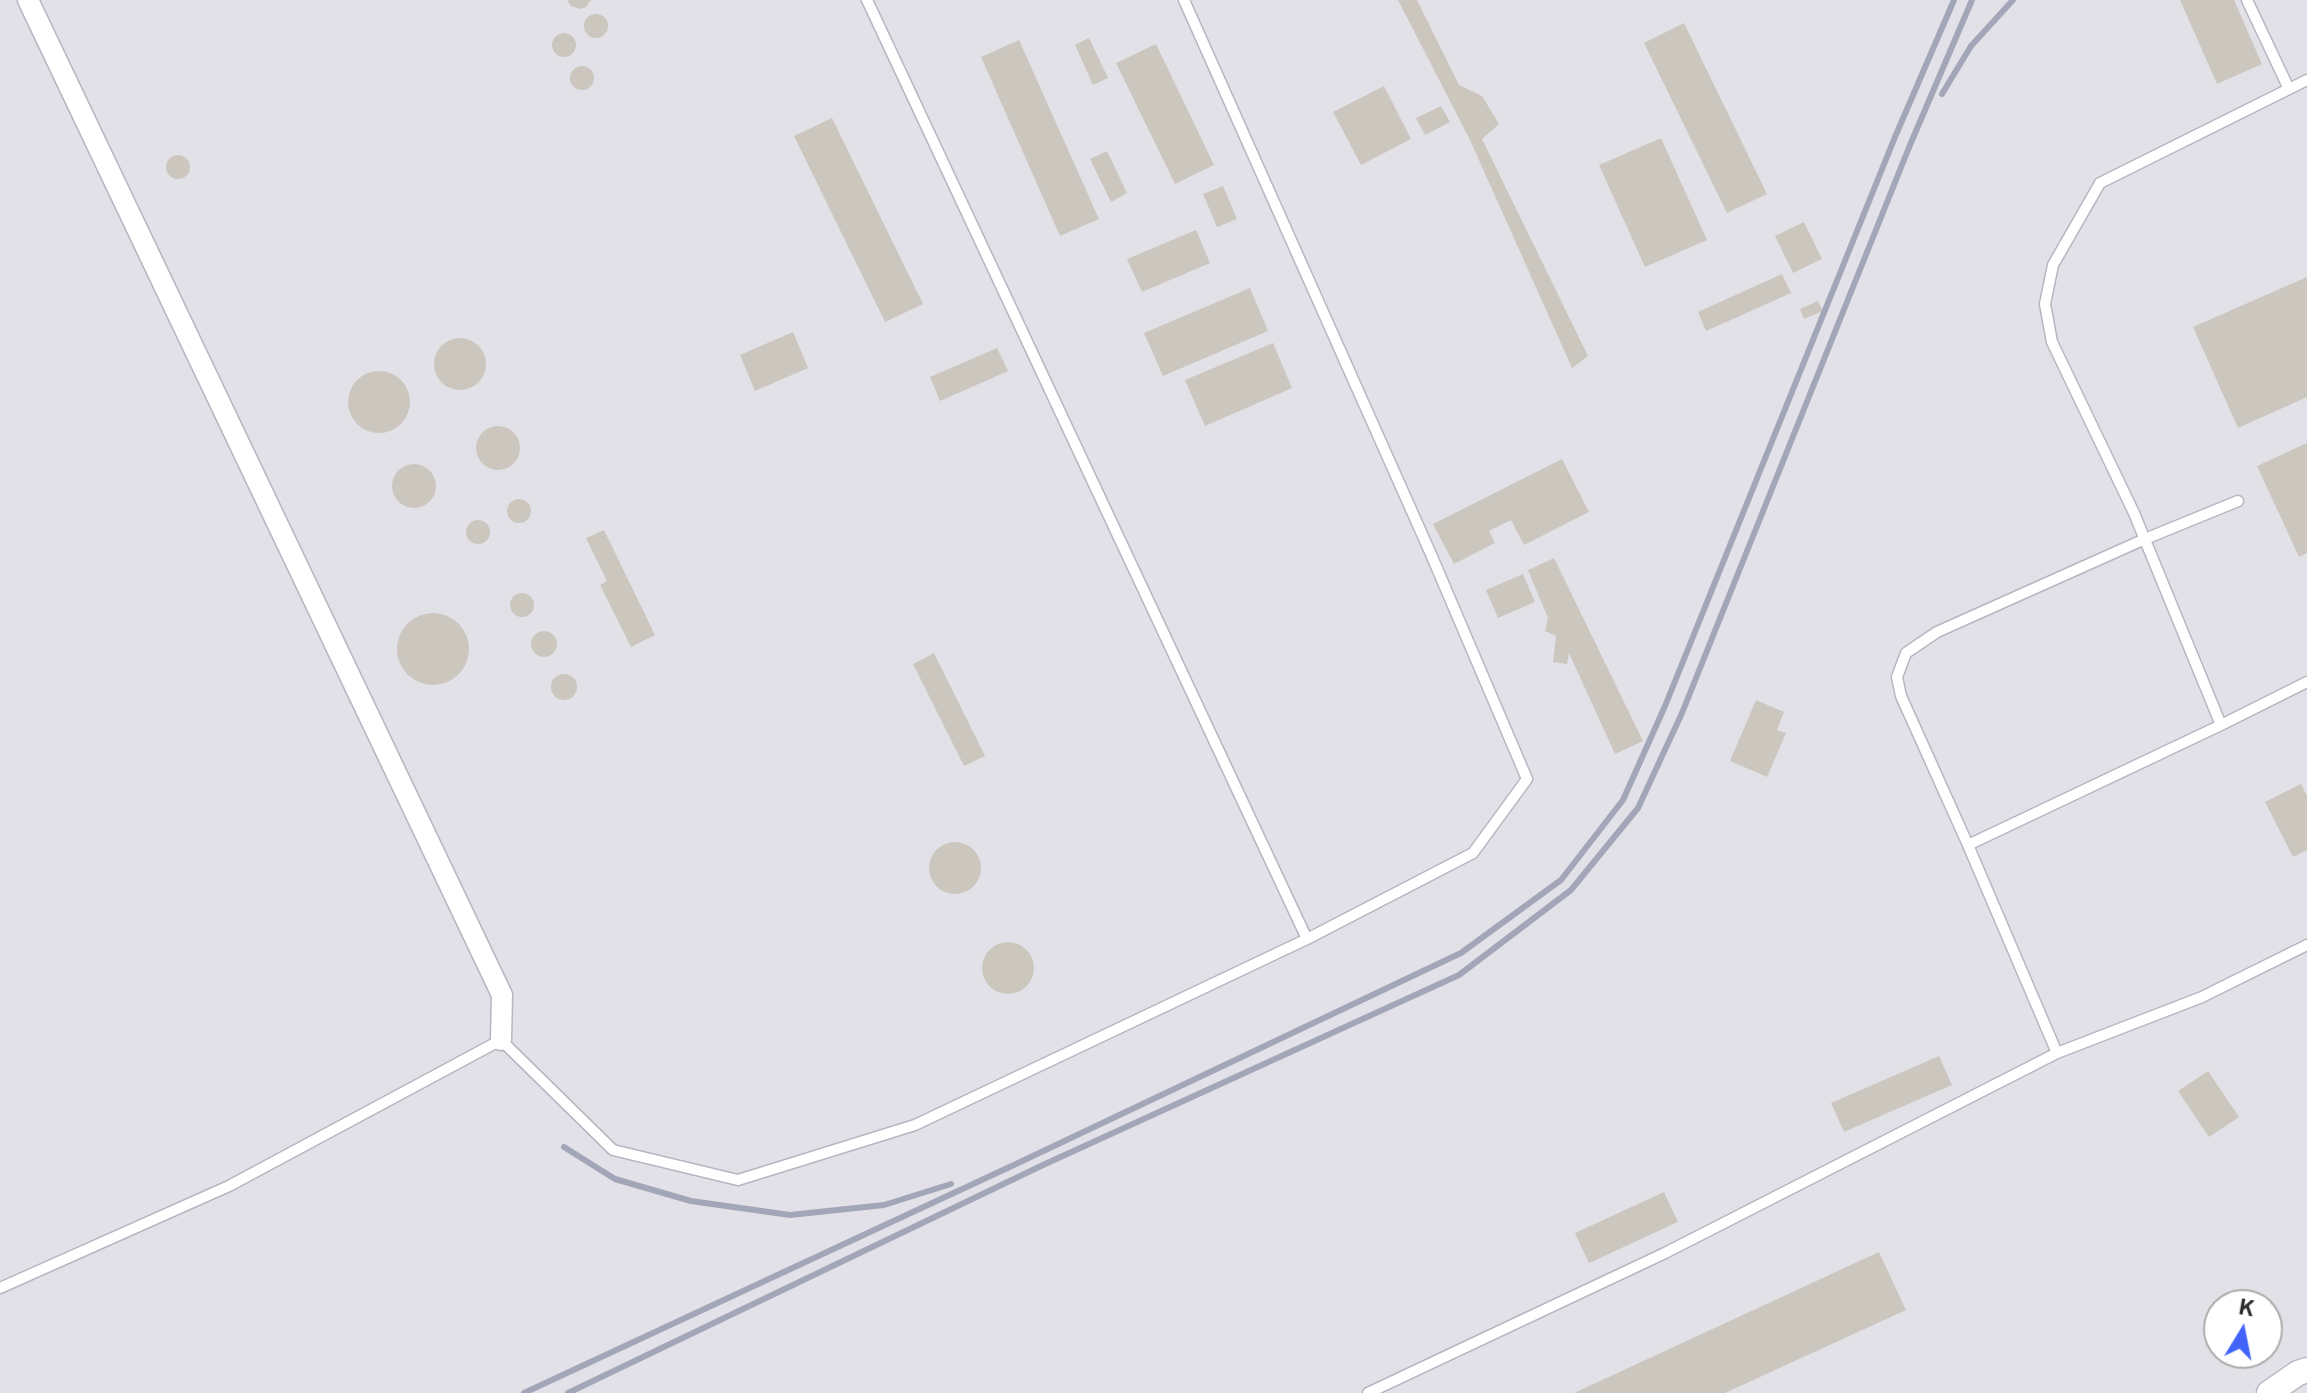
<!DOCTYPE html>
<style>
body{margin:0}
#map{position:relative;width:2307px;height:1393px;overflow:hidden;background:#efe9e1;font-family:"Public Sans",sans-serif}
canvas{display:block}
.north{position:absolute;left:2203px;top:1289px;width:80px;height:80px;box-sizing:border-box;background:#fff;border:2px solid #ababab;border-radius:50%;rotate:10deg;font-size:22px;font-weight:700;line-height:32px;text-align:center;color:#2e2e2e}
.north::after{content:'';display:block;margin:auto;width:28px;height:36px;background:#4264fb;clip-path:polygon(50% 0,100% 100%,50% 72%,0 100%)}
</style>
<div id="map">
<canvas width="2307" height="1393"></canvas>
<div class="north">K</div>
</div>
<script>
const c = document.querySelector('canvas').getContext('2d');
c.lineJoin = 'round';
function paint(path, color) { c.fillStyle = color; c.fill(path, 'evenodd'); }
const shape = rows => new Path2D(rows.map(r => 'M' + r).join(''));
function stroke(path, color, width, dash) { c.strokeStyle = color; c.lineWidth = width; c.lineCap = dash ? 'butt' : 'round'; c.setLineDash(dash || []); c.stroke(path); }
const industrial = shape([
 [0,0,2307,0,2307,1393,0,1393],
 [2219,1305,2267,1305,2267,1353,2219,1353]
]);
const building = shape([
 [567,0,591,0,586,7,581,9,571,6],
 [1398,0,1417,0,1459,85,1482,96,1499,124,1482,139,1588,356,1572,368,1470,140],
 [2180,0,2234,0,2262,64,2217,84],
 '584 26a12 12 0 1 1 24 0a12 12 0 1 1-24 0Z',
 [1684,23,1767,194,1727,213,1644,43],
 '552 45a12 12 0 1 1 24 0a12 12 0 1 1-24 0Z',
 [1089,38,1108,78,1093,85,1075,45],
 [1019,40,1099,219,1060,236,981,57],
 [1156,44,1214,165,1175,184,1116,63],
 '570 78a12 12 0 1 1 24 0a12 12 0 1 1-24 0Z',
 [1384,86,1411,139,1361,165,1333,112],
 [1441,106,1450,122,1425,135,1416,118],
 [832,118,923,304,885,322,794,136],
 [1661,138,1707,240,1645,267,1599,165],
 [1107,151,1127,193,1111,202,1090,159],
 '166 167a12 12 0 1 1 24 0a12 12 0 1 1-24 0Z',
 [1223,186,1237,219,1217,227,1203,194],
 [1804,222,1822,259,1793,273,1775,236],
 [1196,230,1210,263,1142,292,1127,259],
 [1782,274,1791,293,1706,331,1698,312],
 [2307,277,2307,397,2238,428,2193,327],
 [1250,288,1268,331,1163,376,1144,333],
 [1818,301,1823,311,1804,319,1800,309],
 [793,332,808,368,755,391,740,355],
 '434 364a26 26 0 1 1 52 0a26 26 0 1 1-52 0Z',
 [1273,343,1292,388,1205,426,1185,380],
 [997,348,1008,371,940,401,930,377],
 '348 402a31 31 0 1 1 62 0a31 31 0 1 1-62 0Z',
 '476 448a22 22 0 1 1 44 0a22 22 0 1 1-44 0Z',
 [2307,443,2307,553,2299,557,2257,466],
 [1562,459,1589,512,1524,545,1511,520,1489,531,1495,543,1454,564,1433,524],
 '392 486a22 22 0 1 1 44 0a22 22 0 1 1-44 0Z',
 '507 511a12 12 0 1 1 24 0a12 12 0 1 1-24 0Z',
 '466 532a12 12 0 1 1 24 0a12 12 0 1 1-24 0Z',
 [604,530,655,635,631,647,600,585,607,581,586,538],
 [1554,558,1643,741,1615,754,1569,653,1567,664,1553,662,1556,636,1545,631,1548,618,1528,570],
 [1523,574,1535,602,1498,618,1486,590],
 '510 605a12 12 0 1 1 24 0a12 12 0 1 1-24 0Z',
 '397 649a36 36 0 1 1 72 0a36 36 0 1 1-72 0Z',
 '531 644a13 13 0 1 1 26 0a13 13 0 1 1-26 0Z',
 [934,653,985,756,964,766,913,664],
 '551 687a13 13 0 1 1 26 0a13 13 0 1 1-26 0Z',
 [1756,700,1784,712,1777,730,1786,733,1767,777,1730,761],
 [2301,784,2307,796,2307,850,2293,857,2265,802],
 '929 868a26 26 0 1 1 52 0a26 26 0 1 1-52 0Z',
 '982 968a26 26 0 1 1 52 0a26 26 0 1 1-52 0Z',
 [1939,1056,1952,1085,1844,1132,1831,1103],
 [2208,1071,2239,1117,2209,1137,2178,1091],
 [1664,1192,1678,1222,1589,1263,1575,1233],
 [1879,1252,1906,1310,1725,1393,1574,1393]
]);
const service = shape([
 [867,0,1307,939],
 [2247,0,2289,89,2307,80],
 [2289,89,2100,183,2053,265,2045,304,2052,342,2134,513,2221,725,2307,682],
 [1968,845,2221,725],
 [2057,1053,1968,845,1901,696,1897,677,1906,653,1937,632,2145,539,2238,501],
 [0,1288,229,1186,501,1040,613,1150,738,1180,915,1125,1307,939,1473,853,1527,779,1430,552,1184,0],
 [1368,1393,1665,1253,2057,1053,2202,997,2307,945]
]);
const minor = shape([
 [28,0,502,995,501,1040]
]);
const tertiary = shape([
 [2269,1393,2298,1373,2307,1370]
]);
const rail = shape([
 [1942,94,1971,46,2013,0],
 [564,1147,615,1179,691,1201,790,1215,884,1205,951,1184],
 [524,1393,1016,1164,1461,953,1561,880,1623,800,1665,706,1895,137,1954,0],
 [568,1393,1043,1165,1459,975,1571,890,1638,808,1682,713,1910,145,1972,0]
]);
paint(industrial, '#e3e1e8');
paint(building, '#cbc7bf');
stroke(service, '#b4b7c1', 13);
stroke(minor, '#b4b7c1', 23);
stroke(tertiary, '#b4b7c1', 27);
stroke(service, '#fff', 10);
stroke(minor, '#fff', 20);
stroke(tertiary, '#fff', 24);
stroke(rail, '#a3a6b8', 6);
</script>
